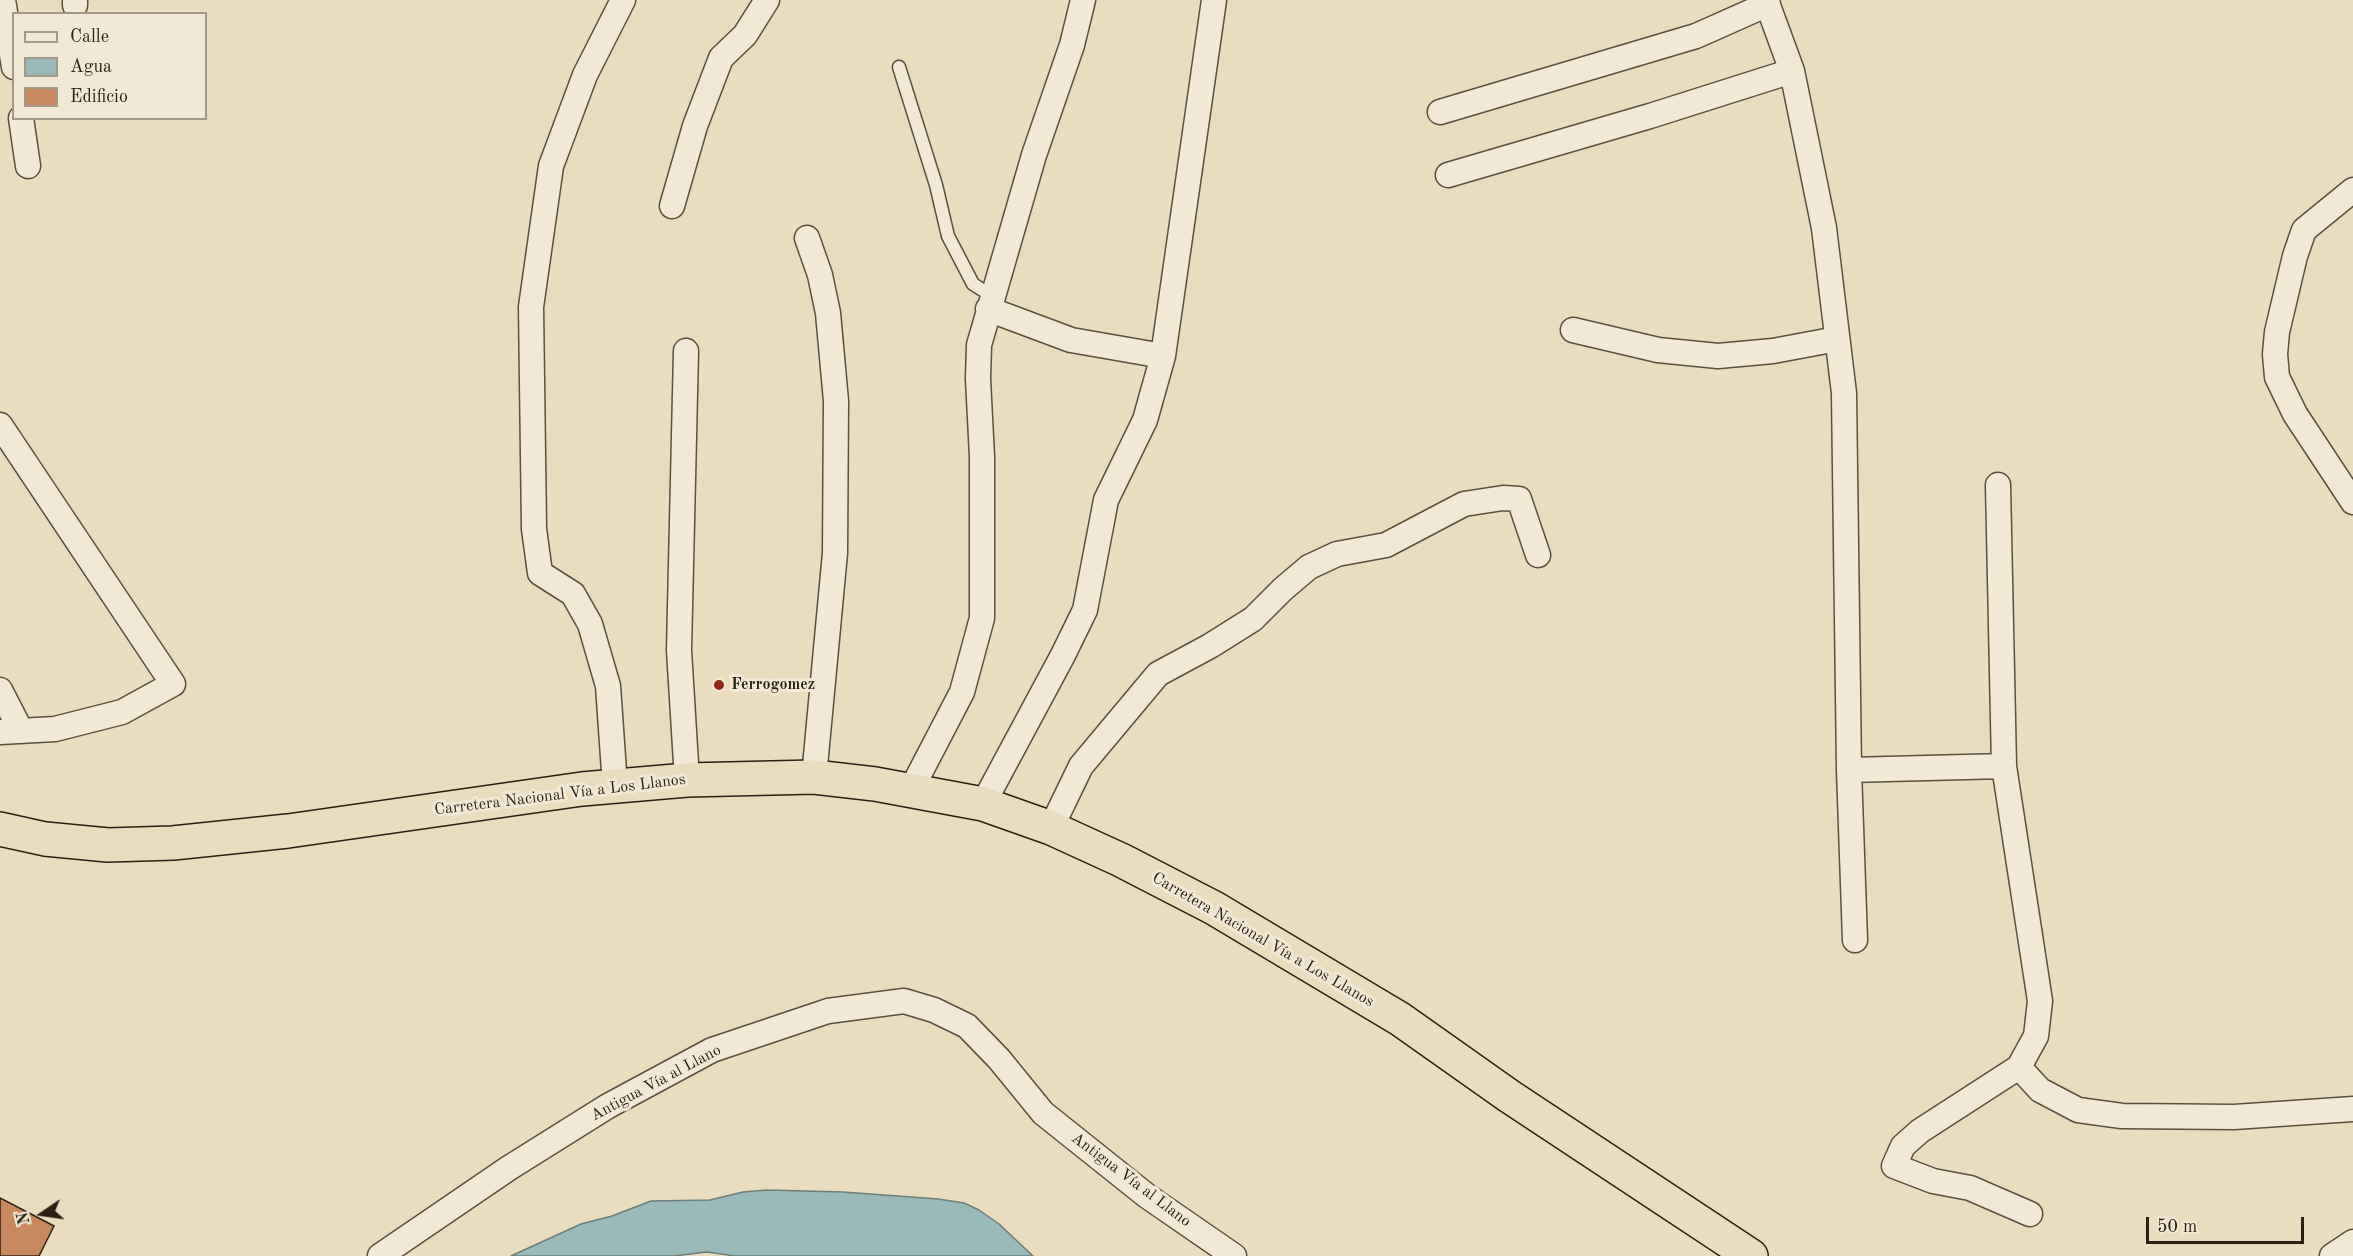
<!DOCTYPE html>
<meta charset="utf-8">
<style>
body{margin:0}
#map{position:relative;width:2353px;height:1256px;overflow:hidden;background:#e9dcbf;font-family:"Old Standard TT",serif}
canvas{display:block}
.legend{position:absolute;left:12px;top:12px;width:195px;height:108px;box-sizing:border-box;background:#f1e8d5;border:2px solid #a19888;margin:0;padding:8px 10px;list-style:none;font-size:18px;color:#2a2114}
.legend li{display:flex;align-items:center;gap:12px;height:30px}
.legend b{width:30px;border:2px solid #a19888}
.north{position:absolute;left:12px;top:1184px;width:60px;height:60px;-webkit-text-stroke:4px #f1e8d5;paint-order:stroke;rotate:257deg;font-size:16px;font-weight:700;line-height:24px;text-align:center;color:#2a2114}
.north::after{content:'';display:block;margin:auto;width:21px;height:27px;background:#2a2114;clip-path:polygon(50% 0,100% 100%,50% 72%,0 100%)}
.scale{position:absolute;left:2146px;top:1217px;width:158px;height:27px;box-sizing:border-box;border:3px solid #2a2114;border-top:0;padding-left:8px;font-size:18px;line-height:21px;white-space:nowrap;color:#2a2114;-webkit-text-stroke:4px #f1e8d5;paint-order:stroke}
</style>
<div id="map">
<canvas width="2353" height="1256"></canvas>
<ul class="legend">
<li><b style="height:8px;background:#f1e8d5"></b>Calle</li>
<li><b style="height:16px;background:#9ababa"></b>Agua</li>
<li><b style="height:16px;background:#c88961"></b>Edificio</li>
</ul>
<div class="north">N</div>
<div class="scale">50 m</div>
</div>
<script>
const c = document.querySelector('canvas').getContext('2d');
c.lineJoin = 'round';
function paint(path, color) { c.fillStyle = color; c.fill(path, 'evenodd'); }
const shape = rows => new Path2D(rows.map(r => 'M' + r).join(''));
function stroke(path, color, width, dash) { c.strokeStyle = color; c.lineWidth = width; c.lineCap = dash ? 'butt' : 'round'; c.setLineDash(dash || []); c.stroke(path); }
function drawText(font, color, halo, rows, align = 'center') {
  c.font = font + ' "Old Standard TT",serif'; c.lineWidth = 6; c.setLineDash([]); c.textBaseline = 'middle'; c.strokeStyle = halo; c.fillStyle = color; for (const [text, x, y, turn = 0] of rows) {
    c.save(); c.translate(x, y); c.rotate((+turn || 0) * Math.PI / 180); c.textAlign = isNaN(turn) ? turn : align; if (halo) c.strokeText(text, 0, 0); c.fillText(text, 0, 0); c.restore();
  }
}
const water = shape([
 [767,1190,843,1192,938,1199,964,1203,979,1210,999,1224,1033,1256,735,1256,707,1252,674,1256,511,1256,581,1224,612,1216,651,1201,710,1200,743,1192,767,1190]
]);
const building = shape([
 [0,1198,54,1226,39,1256,0,1256,0,1198]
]);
const service = shape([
 [899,67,936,185,948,236,973,284,992,296]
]);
const minor = shape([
 [3,0,14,67],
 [1766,0,1792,71,1824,228,1844,393,1849,770,1855,940],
 [75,5,75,0],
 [1440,112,1696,36,1768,4],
 [21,118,28,166],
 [1448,175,1650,116,1792,71],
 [2353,190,2304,230,2295,256,2277,332,2275,354,2277,377,2295,414,2353,502],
 [672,206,695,126,721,58,745,35,767,0],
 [807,238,820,275,828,313,836,401,835,553,814,777],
 [988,309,1071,340,1163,356],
 [1573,330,1658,350,1718,356,1773,351,1837,339],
 [686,351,679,650,687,780],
 [0,425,173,684,122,712,55,729,0,732],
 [1998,485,2004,766,2040,1001,2036,1036,2019,1067,1920,1131,1903,1146,1894,1166,1933,1181,1970,1188,2030,1214],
 [0,690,21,731],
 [1849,770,2004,766],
 [615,786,608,686,590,624,573,594,540,573,534,529,531,307,551,166,585,75,623,0],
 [911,790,962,692,982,618,982,457,978,379,979,345,1034,155,1072,45,1083,0],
 [983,804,1063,655,1085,610,1106,500,1145,420,1163,356,1214,0],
 [1051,828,1081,766,1158,674,1210,646,1253,619,1283,589,1309,567,1337,554,1386,545,1464,504,1503,498,1519,499,1538,555],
 [2019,1067,2040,1090,2078,1110,2122,1116,2234,1117,2353,1109],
 [380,1256,509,1168,608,1106,712,1050,828,1011,904,1001,934,1010,967,1026,999,1059,1043,1113,1147,1196,1234,1256],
 [2332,1256,2353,1242]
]);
const trunk = shape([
 [0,829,45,839,108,845,173,843,288,831,582,789,687,780,814,777,875,784,983,804,1051,828,1121,860,1214,908,1400,1019,1509,1096,1751,1256]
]);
const markers = [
 [719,685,6,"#8f2418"]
];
const poiNames = [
 ["Ferrogomez",731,685]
];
const streetNames = [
 ["Carretera Nacional Vía a Los Llanos",560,795,-7],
 ["Carretera Nacional Vía a Los Llanos",1263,940,30],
 ["Antigua Vía al Llano",656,1083,-28],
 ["Antigua Vía al Llano",1131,1180,37]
];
paint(water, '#9ababa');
stroke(water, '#6d7d78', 1.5);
paint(building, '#c88961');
stroke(building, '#2a2114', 1.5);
stroke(service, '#5a503f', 15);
stroke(minor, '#5a503f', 27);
stroke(trunk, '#2a2114', 36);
stroke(service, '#f1e8d5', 12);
stroke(minor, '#f1e8d5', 24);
stroke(trunk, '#e9dcbf', 33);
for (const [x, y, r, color] of markers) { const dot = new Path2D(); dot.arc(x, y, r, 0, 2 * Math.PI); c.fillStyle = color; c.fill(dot); stroke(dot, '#f1e8d5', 2); }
drawText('bold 16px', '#2a2114', '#f1e8d5', poiNames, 'left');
drawText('16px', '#2a2114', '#f1e8d5', streetNames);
</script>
